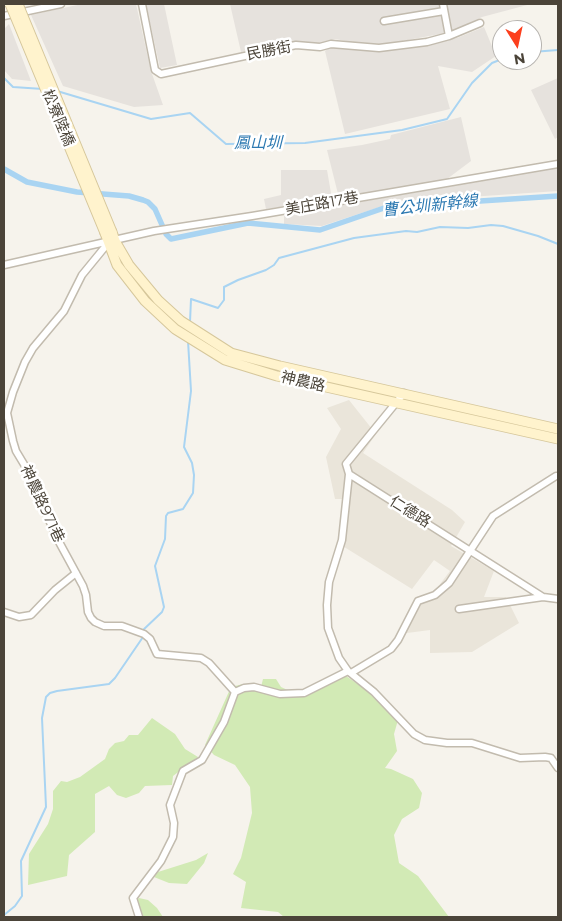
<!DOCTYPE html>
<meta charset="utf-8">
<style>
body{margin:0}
#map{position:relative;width:562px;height:921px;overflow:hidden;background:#f6f3ec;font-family:Montserrat,sans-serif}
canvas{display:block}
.frame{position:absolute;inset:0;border:5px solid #4b4439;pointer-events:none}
.north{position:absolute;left:492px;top:20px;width:50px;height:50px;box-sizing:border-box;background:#fff;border:1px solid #b7b4b0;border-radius:50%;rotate:170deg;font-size:14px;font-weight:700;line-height:20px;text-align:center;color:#4b4439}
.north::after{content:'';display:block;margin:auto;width:18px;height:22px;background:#fc3f1d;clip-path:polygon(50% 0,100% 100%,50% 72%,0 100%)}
</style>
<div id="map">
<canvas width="562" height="921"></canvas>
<div class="frame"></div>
<div class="north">N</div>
</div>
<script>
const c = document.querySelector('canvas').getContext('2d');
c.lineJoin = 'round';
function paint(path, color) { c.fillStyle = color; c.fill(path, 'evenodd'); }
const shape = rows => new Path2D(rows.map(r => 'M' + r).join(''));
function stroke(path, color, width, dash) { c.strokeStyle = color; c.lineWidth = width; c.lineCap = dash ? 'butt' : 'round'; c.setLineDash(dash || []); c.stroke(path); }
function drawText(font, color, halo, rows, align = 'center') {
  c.font = font + ' Montserrat,"Noto Sans TC",sans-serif'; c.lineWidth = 5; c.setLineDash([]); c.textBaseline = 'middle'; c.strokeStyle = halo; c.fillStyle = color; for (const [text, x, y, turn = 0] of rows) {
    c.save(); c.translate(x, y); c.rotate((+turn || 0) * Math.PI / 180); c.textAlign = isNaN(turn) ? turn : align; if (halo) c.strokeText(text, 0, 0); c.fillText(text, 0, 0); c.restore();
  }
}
const residential = shape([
 [349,400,376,434,363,453,452,510,465,522,451,546,494,571,484,597,506,597,519,623,472,652,430,653,430,630,407,633,398,631,416,602,434,592,450,571,434,560,412,589,341,545,344,499,335,499,326,457,341,429,327,408]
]);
const industrial = shape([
 [82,4,136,4,151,71,163,105,134,107,63,86,31,15],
 [146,4,164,4,177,65,160,68],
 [230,4,439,4,445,33,392,43,368,45,335,39,318,45,287,43,241,52],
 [447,4,531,4,482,17,452,31],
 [9,24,31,81,12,79,4,70,4,29],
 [484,27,496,56,472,72,438,66,450,109,345,134,325,51,332,46,366,49,402,49,457,38],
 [558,78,558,137,555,139,531,90],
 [461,117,471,161,447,179,339,198,327,150,362,145,390,139,391,135],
 [558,168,558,191,395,202,322,226,284,224,284,215],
 [281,170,327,170,332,199,266,209,264,199,281,195]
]);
const green = shape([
 [343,674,365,689,398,720,394,734,397,751,385,768,391,769,413,779,422,793,419,808,402,819,394,835,399,863,418,876,449,917,284,917,278,912,241,908,246,882,233,874,241,858,252,813,250,787,235,765,214,755,205,745,231,687,243,684,261,687,263,679,276,679,281,687,294,693,307,690],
 [152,718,175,734,185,749,198,757,173,776,172,785,145,786,139,793,126,798,117,795,109,786,95,794,95,832,69,855,67,876,28,885,29,854,48,824,53,809,53,791,61,781,67,782,80,777,105,759,109,749,115,743,124,741,129,735,138,735],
 [208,853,204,863,187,884,169,883,154,877,158,872,196,860],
 [139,898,148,900,157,908,163,917,141,917,136,900]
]);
const stream = shape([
 [532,52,558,50],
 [4,78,13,87,43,89],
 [57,91,151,119,190,113,226,144,305,143,402,130,447,119,472,83,492,63,502,59],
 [190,322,191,299,218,308,224,300,224,287,238,280,266,270,274,265,279,258,354,238,406,231,417,232,440,227,468,228,491,225,503,226,538,236,558,244],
 [142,631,162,612,164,607,155,566,165,539,166,516,168,513,183,509,193,493,194,475,192,463,184,447,191,391,188,341],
 [4,915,15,906,22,896,21,861,46,807,42,718,46,697,50,693,57,691,109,684,115,678,143,637]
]);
const canal = shape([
 [4,169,27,182,77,192,129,196,143,200,148,202,155,209,166,234,171,239,248,223,320,230,387,207,558,196]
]);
const street = shape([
 [142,4,155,70,161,74,296,45,320,47,331,44,379,48,427,42,449,36,480,23],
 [443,4,449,36],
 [4,16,61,4],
 [384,21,444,11],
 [109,242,82,275,64,311,33,348,25,362,13,392,7,413,13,441,16,451,37,486,39,498,58,540,83,586,86,595,88,612,91,618,95,622,104,626,122,626,144,634,150,639,157,654,201,658,209,663,235,692],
 [4,265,154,231,252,216,558,164],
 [404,393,346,464,349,474,543,597,558,599],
 [349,474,342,540,329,582,327,605,328,628,339,658,348,671,374,692,414,734,425,740,447,743,472,743,520,758,545,757,551,758,558,768],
 [459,609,543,597],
 [4,612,19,617,31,615,55,590,76,573],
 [351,673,391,649,398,640,418,601,435,595,449,583,493,516,556,476,558,476],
 [139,917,133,898,161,861,173,837,174,823,170,805,183,771,202,760,224,722,235,692,244,688,254,687,280,694,304,693,348,671]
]);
const secondary = shape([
 [112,232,115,241,129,265,158,300,181,321,231,353,280,366,558,429],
 [105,233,117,265,145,301,175,329,225,360,277,376,558,439]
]);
const secondaryBridge = shape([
 [10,4,105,233],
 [18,4,112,232]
]);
const streetNames = [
 ["民勝街",269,51,-11],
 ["松寮陸橋",58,118,67],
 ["美庄路17巷",322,204,-10],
 ["神農路",303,382,13],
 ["神農路971巷",42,504,65],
 ["仁德路",410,512,32]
];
const waterNames = [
 ["鳳山圳",258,143],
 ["曹公圳新幹線",430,206,-6]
];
paint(residential, '#eae5da');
paint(industrial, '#e6e2dd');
paint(green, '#d2eab5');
stroke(stream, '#a9d4f2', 2);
stroke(canal, '#a9d4f2', 5.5);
stroke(street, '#c2bbae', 9);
stroke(secondary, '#d6c79b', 11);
stroke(street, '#fff', 6);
stroke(secondary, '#fff3cd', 9);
stroke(secondaryBridge, '#d6c79b', 11, []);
stroke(secondaryBridge, '#fff3cd', 9);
drawText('15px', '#4b4439', '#fff', streetNames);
drawText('italic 16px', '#2e7ab2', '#fff', waterNames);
</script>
